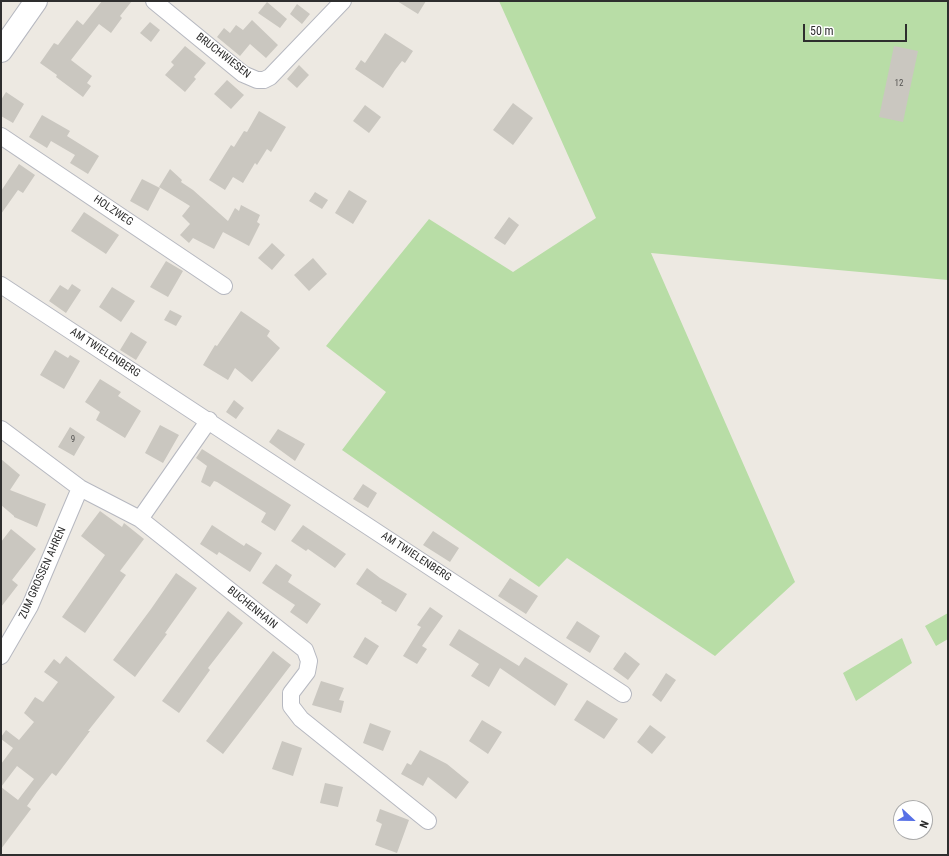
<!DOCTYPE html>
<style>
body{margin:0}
#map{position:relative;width:949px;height:856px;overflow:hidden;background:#ede9e2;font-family:"Roboto Condensed",sans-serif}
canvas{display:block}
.frame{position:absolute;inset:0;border:2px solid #2e2e2e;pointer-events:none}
.north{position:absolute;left:893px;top:800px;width:40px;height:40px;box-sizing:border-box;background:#fff;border:1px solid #ababab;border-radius:50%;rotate:112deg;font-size:11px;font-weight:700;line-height:16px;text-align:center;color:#2e2e2e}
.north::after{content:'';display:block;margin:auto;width:14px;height:18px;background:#5770e6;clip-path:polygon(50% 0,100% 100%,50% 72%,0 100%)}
.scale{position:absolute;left:803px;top:24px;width:104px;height:18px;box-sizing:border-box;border:2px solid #2e2e2e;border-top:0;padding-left:5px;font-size:12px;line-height:14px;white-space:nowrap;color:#2e2e2e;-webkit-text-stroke:3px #fff;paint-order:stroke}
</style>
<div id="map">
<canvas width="949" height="856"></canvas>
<div class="frame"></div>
<div class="north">N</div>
<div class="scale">50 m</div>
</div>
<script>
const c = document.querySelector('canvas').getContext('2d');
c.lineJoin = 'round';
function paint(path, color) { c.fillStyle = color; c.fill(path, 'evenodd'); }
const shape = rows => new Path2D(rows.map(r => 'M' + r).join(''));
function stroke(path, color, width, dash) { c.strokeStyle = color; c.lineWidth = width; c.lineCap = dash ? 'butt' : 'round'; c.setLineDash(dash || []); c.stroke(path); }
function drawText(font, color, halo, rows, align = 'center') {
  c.font = font + ' "Roboto Condensed",sans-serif'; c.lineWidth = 3; c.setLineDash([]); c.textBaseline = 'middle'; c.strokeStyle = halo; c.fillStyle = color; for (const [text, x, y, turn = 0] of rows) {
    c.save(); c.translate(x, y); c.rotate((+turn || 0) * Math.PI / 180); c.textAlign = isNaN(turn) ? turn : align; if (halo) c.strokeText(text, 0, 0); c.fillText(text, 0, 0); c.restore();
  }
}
const green = shape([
 [499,1,948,2,948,280,651,253,795,582,715,656,567,558,539,587,342,450,386,392,326,346,429,219,513,272,596,218],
 [948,613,948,639,936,646,925,626],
 [902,638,912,663,856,701,843,673]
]);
const building = shape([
 [102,1,132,1,120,16,122,18,111,33,99,24,71,60,92,76,87,83,91,86,83,97,56,77,57,75,40,63,54,43,58,45,77,20,83,25],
 [397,1,426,1,418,14],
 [267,2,287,19,280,28,258,13],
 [297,4,310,14,302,24,290,14],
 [252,20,278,45,266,58,250,44,240,56,217,37,224,28,230,33,236,25,243,30],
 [150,22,160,30,151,42,140,33],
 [385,33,413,51,405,63,402,61,395,70,383,88,355,69,361,60,365,63],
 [185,46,206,63,194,77,196,79,185,92,165,75,174,65,171,62],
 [894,46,918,51,903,122,879,117],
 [299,65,309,75,297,88,287,79],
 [227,80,244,95,231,109,214,94],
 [6,92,24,104,13,123,1,116,1,100],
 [513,103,533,118,513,145,493,130],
 [365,105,381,117,369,133,353,121],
 [259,111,286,127,271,152,267,149,257,165,255,163,243,183,233,177,225,190,209,180,231,145,234,147,244,131,247,132],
 [42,115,70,131,67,136,99,156,88,174,70,163,75,155,51,141,47,148,29,137],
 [19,164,35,175,23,193,18,190,1,214,1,191],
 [170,169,182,180,181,182,193,190,228,221,235,208,239,211,241,205,260,215,257,222,260,224,249,246,223,232,214,249,193,238,189,243,180,235,190,224,182,216,190,206,159,187],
 [142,179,160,188,148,211,130,201],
 [349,190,367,201,353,224,335,213],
 [315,192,328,200,322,209,309,201],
 [84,212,119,235,106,254,71,231],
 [509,217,519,225,505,245,494,238],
 [272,243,285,255,272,270,258,258],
 [313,258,327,274,309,291,294,275],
 [166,261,183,271,168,297,150,287],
 [72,284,81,290,66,313,49,301,60,285,68,290],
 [112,287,135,301,121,322,99,307],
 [170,310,182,316,176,326,164,320],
 [241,311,270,331,267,336,280,348,252,382,235,368,228,380,203,365,215,345,217,346],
 [131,332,147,342,136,360,120,350],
 [55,350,68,358,70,355,80,361,64,389,40,375],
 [100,379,121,392,118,396,141,411,125,438,96,420,100,412,85,402],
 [234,400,244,408,236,419,226,412],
 [160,425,179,435,163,463,145,453],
 [70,427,85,437,74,456,58,447],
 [278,429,305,444,295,461,269,442],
 [202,449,291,505,275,531,261,522,266,513,217,482,214,481,210,487,201,482,207,466,196,458],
 [1,459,20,475,10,490,46,504,37,527,14,517,14,516,1,505],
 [363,484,377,493,368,508,353,499],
 [100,511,122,527,124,523,144,539,120,571,126,575,85,633,62,617,105,555,81,536],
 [212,525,244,546,246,543,262,553,250,572,219,552,217,555,200,544],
 [303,525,346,554,335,568,308,549,306,551,291,541],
 [11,529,36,549,12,580,18,585,1,607,1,542],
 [433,531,459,548,450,562,423,545],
 [276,564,292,575,288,582,321,604,307,624,290,612,295,605,262,583],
 [367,568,380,578,407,594,396,612,381,603,382,601,356,584],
 [176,573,197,588,165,633,167,634,135,677,113,660,151,609],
 [510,578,538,596,526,614,498,596],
 [430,607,443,616,422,646,427,649,417,664,403,656,421,627,417,625],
 [228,611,243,623,208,668,210,670,179,713,162,701],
 [577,621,600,636,590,653,566,638],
 [459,629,519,666,525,657,568,684,555,706,500,668,489,687,471,676,479,664,449,645],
 [365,637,379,646,367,665,353,657],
 [273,651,291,665,223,754,206,741],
 [625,652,640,664,628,680,613,669],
 [66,656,115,697,88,731,90,731,56,776,52,773,37,792,27,806,31,809,1,849,1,764,13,748,1,739,1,737,6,730,19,740,34,722,24,713,35,697,43,702,58,682,44,672,54,659,60,664],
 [17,766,34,779,18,800,1,787],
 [666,673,676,680,661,702,652,695],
 [321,681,344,688,339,700,344,701,341,713,312,705],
 [587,700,618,719,604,739,574,720],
 [482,720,502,732,488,754,469,741],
 [370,723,391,731,383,751,363,743],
 [650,725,666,737,652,754,637,742],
 [282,741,302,748,293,776,272,769],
 [420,750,447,764,469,782,456,799,428,777,423,786,401,774,407,763,411,765],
 [325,783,343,787,338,807,320,803],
 [380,809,409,820,397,853,375,845,382,824,376,821]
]);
const minor = shape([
 [154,1,243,74,257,80,264,80,270,77,343,1],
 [1,136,224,286],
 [1,285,623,694],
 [1,429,80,488,140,519,305,650,309,661,307,672,291,693,291,706,301,719,428,821],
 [140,519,209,420],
 [1,656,30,606,80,488]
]);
const secondary = shape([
 [1,51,36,1]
]);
const numberNames = [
 ["12",899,84],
 ["9",73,440]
];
const streetNames = [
 ["BRUCHWIESEN",223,56,38],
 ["HOLZWEG",113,211,34],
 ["AM TWIELENBERG",105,353,33],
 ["AM TWIELENBERG",416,557,33],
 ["ZUM GROSSEN AHREN",43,573,-66],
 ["BUCHENHAIN",252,608,39]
];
paint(green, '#b8dda6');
paint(building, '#cac7c0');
stroke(minor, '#b6b8c0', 18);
stroke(secondary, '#b6b8c0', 24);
stroke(minor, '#fff', 16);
stroke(secondary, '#fff', 22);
drawText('9px', '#555452', null, numberNames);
drawText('11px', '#2e2e2e', '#fff', streetNames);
</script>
